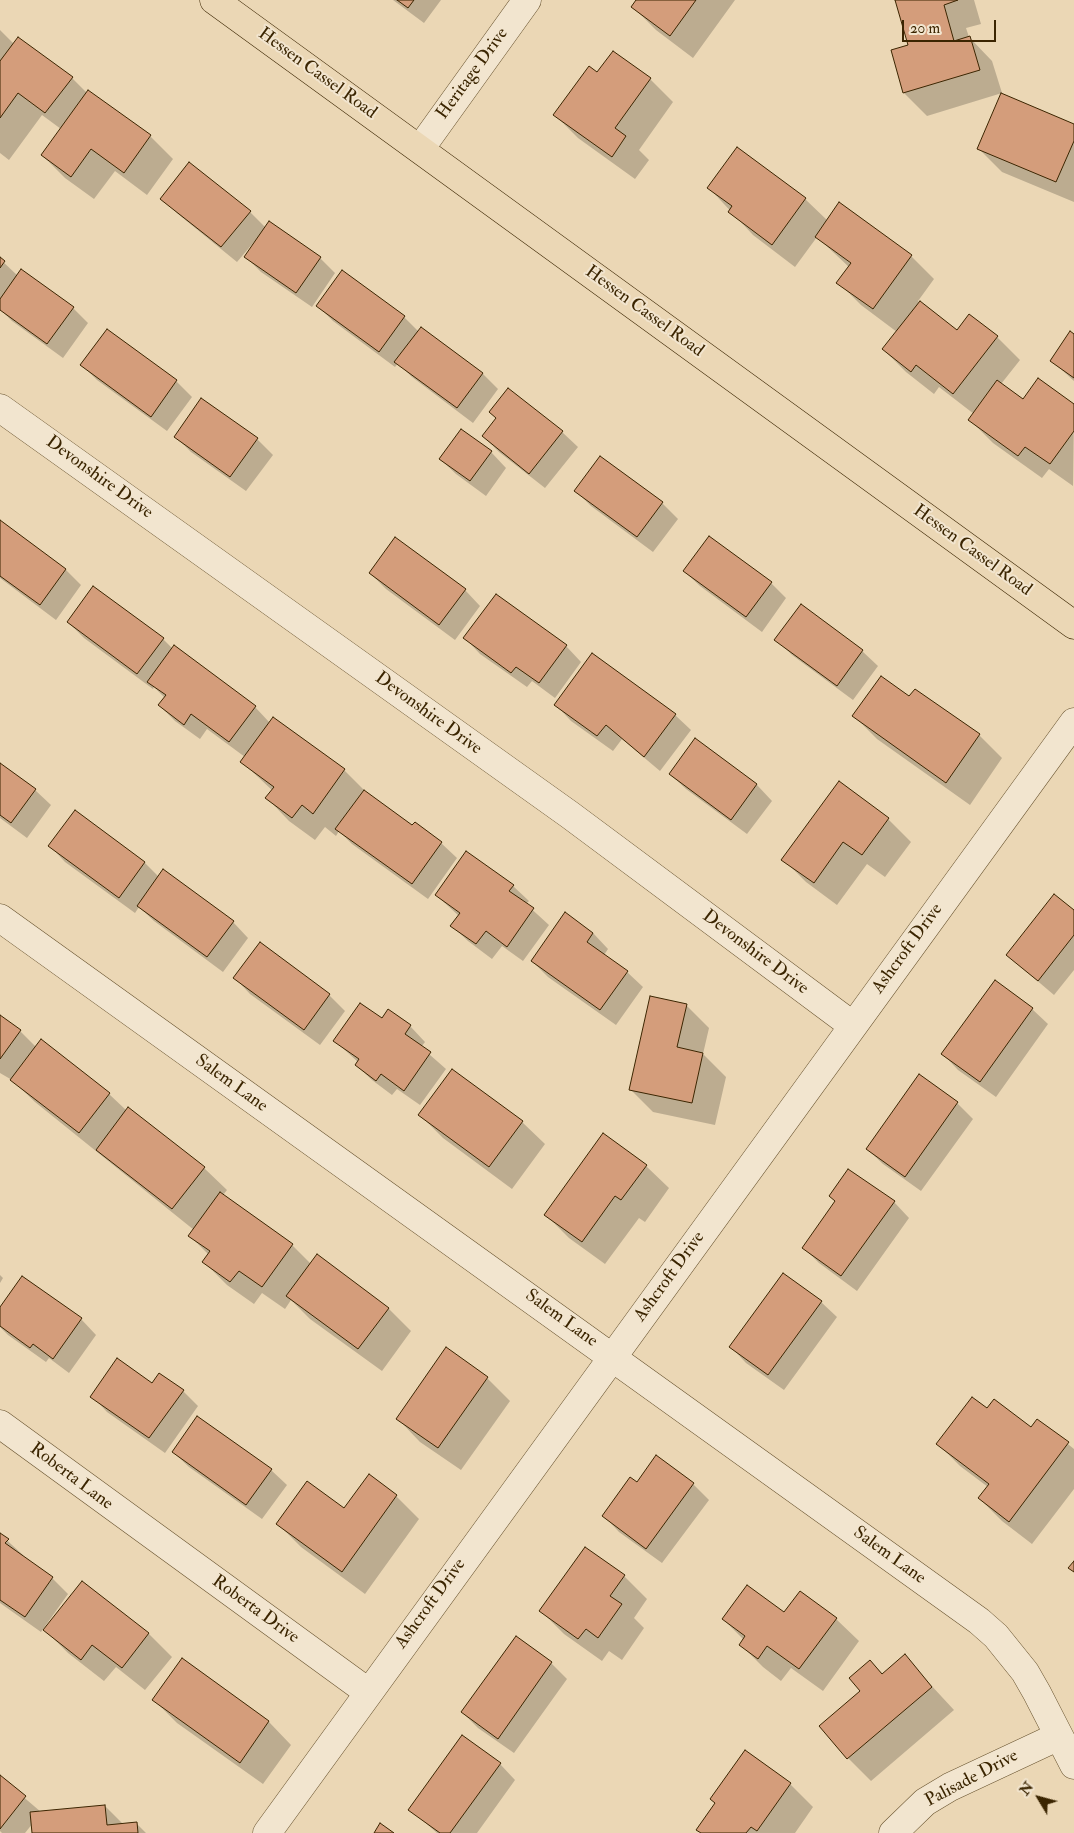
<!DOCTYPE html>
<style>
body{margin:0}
#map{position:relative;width:1074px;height:1833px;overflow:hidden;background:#ebd7b5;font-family:"IM FELL Double Pica",serif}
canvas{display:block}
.north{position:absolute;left:1014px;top:1773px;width:50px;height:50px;-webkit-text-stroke:4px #f2e5cf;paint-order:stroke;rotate:307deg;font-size:14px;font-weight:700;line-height:20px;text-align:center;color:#3b2501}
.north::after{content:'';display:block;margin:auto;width:18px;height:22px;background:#3b2501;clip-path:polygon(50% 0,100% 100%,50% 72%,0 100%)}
.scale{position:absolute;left:902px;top:20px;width:94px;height:22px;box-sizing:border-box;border:2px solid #3b2501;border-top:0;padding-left:6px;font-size:15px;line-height:18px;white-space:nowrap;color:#3b2501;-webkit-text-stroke:4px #f2e5cf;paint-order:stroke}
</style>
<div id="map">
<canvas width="1074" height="1833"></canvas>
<div class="north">N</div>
<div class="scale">20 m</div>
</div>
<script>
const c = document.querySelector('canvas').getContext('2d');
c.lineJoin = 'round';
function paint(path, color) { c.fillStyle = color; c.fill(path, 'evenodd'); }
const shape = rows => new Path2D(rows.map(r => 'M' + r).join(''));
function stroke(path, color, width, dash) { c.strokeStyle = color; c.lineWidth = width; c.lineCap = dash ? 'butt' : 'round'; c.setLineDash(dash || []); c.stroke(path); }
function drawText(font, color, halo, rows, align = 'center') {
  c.font = font + ' "IM FELL Double Pica",serif'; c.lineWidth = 4; c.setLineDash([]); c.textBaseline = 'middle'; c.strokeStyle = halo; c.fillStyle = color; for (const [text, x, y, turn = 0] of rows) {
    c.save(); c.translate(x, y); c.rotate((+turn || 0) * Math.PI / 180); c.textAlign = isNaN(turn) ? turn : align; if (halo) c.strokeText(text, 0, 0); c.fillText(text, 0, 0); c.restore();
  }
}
const shadow = shape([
 [393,0,441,0,424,23],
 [638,0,735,0,693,58,656,30,633,7],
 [896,0,974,0,981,24,966,28,969,37,992,61,1002,93,927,116,904,93,910,46],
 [0,30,14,44,72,78,87,93,150,136,173,159,147,195,115,171,94,199,65,178,42,155,61,129,42,115,9,160,0,153],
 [613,53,650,79,673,102,639,150,649,160,635,179,578,138,555,115,598,74],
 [1074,126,1074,202,1002,172,979,149],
 [709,188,805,199,828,221,911,256,934,279,918,301,958,332,997,337,1020,360,1001,384,1023,400,1074,406,1073,486,1049,469,1042,478,993,443,970,420,974,414,939,387,934,394,906,372,883,349,897,332,861,305,838,282,849,267,817,237,795,267,753,235],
 [162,199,250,212,266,228,320,258,335,273,312,307,261,272,246,257,255,243,254,242,237,262,178,214],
 [0,259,18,276,73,308,88,323,63,358,12,321,0,309],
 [343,272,404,317,419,332,421,329,483,374,498,389,473,423,412,377,398,363,395,367,333,321,318,306],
 [107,331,176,381,192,397,167,431,97,380,82,365],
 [1074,336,1074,381,1051,360],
 [201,400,257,439,273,455,246,491,191,452,176,437],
 [562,432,578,447,545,488,499,452,483,436],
 [491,452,506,468,486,496,456,474,440,459],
 [576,491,662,503,678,519,653,552,591,506],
 [0,521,66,570,81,585,56,620,0,578],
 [684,571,771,583,786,598,762,632,700,586],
 [370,573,465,590,480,606,455,640,386,589],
 [68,622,163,639,173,649,255,707,270,723,344,770,367,793,412,827,441,843,457,858,428,899,352,844,339,831,336,836,325,827,315,840,289,821,267,798,273,791,242,762,245,757,207,729,200,739,175,721,159,705,165,698,154,687,153,689,84,638],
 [465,638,566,646,581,662,555,698,532,681,527,687,480,654],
 [776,639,862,651,878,666,853,700,792,655],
 [915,690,979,735,1002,758,970,805,877,739,854,716,909,698],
 [556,705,675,715,691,730,660,771,622,739,613,751,571,721],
 [695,740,757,785,772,801,747,834,686,789,670,774],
 [0,764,35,790,51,805,27,838,0,818],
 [75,812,145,863,159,877,233,922,248,938,223,972,154,921,139,907,135,913,65,862,50,846],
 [888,819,911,842,885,877,867,864,837,905,806,882,783,859],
 [513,886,529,901,526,904,549,925,523,961,502,946,492,959,468,941,452,926,459,916,436,895],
 [1074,912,1074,970,1054,995,1007,955],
 [593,933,608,949,604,955,627,972,643,987,616,1025,548,977,532,961],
 [235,978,329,995,345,1011,320,1045,250,994],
 [995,981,1032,1009,1048,1024,996,1097,958,1070,943,1054],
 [686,1005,709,1028,703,1054,726,1077,715,1125,653,1112,630,1089],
 [0,1017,20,1031,36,1047,41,1041,109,1094,127,1111,204,1168,227,1190,223,1195,292,1245,311,1264,388,1308,411,1331,382,1371,310,1319,291,1300,285,1309,262,1293,254,1304,227,1285,204,1262,209,1255,190,1236,194,1230,35,1102,12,1080,0,1073],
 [382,1020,410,1026,425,1042,421,1047,446,1069,420,1105,397,1089,392,1095,372,1080,356,1065,358,1062,335,1041],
 [920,1076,957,1103,973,1119,921,1191,883,1164,867,1149],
 [420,1115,522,1122,545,1144,512,1189,443,1138],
 [646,1166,669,1188,645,1222,639,1218,605,1264,569,1238,546,1215],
 [836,1202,894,1202,909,1218,857,1291,819,1263,804,1248],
 [0,1275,3,1278,0,1283],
 [821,1302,837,1317,784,1390,746,1363,731,1347],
 [0,1309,81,1319,96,1335,69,1373,49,1358,46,1362,8,1335,0,1327],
 [487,1378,510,1401,461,1470,420,1442,398,1419],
 [152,1385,183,1391,198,1406,165,1453,107,1412,92,1396],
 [987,1410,1031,1429,1038,1420,1074,1449,1074,1489,1032,1544,1002,1521,979,1498,988,1487,960,1466,937,1443],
 [173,1452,271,1470,287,1485,262,1519,189,1467],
 [656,1457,693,1484,709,1500,662,1563,619,1532,604,1516,637,1483],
 [396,1496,419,1519,365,1594,301,1547,278,1524],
 [0,1534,23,1555,22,1557,52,1578,68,1594,41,1632,0,1603],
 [624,1576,647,1599,634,1618,644,1628,622,1660,609,1651,602,1661,564,1634,541,1611],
 [82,1582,149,1634,172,1657,145,1690,116,1667,104,1681,68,1653,45,1630],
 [785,1614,836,1619,859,1641,823,1691,791,1668,781,1681,763,1667,740,1644,744,1640,723,1619],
 [904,1656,954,1710,871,1781,848,1758,862,1691,870,1662,883,1674],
 [551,1663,567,1679,514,1753,478,1728,462,1712],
 [154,1700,269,1722,291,1745,263,1784,177,1723],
 [745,1752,790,1784,813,1807,795,1833,701,1833],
 [500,1764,515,1780,477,1833,437,1833,410,1809],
 [0,1777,41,1812,105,1806,124,1825,136,1823,146,1833,34,1833,33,1823,25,1833,2,1833,0,1831]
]);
const building = shape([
 [397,0,414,0,408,8,397,0],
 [636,0,696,0,670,36,631,7,636,0],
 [895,0,958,0,944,5,954,41,970,36,980,70,903,93,891,50,908,45,895,0],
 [18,37,73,77,45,113,18,93,0,118,0,61,18,37],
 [613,51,651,78,615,128,626,136,612,157,553,115,589,66,597,72,613,51],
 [88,90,151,135,124,173,91,149,71,177,41,155,88,90],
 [1001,93,1074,124,1074,141,1056,182,977,149,1001,93],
 [737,147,806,198,772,245,728,212,732,206,707,188,737,147],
 [189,162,251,211,221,247,160,199,189,162],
 [839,202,912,255,873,309,836,283,851,263,815,237,839,202],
 [269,221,321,257,296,293,244,257,269,221],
 [0,257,5,261,0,268,0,257],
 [21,269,74,307,47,344,0,310,0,299,21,269],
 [342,270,405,316,379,352,316,306,342,270],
 [920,301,957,330,969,314,998,336,953,394,916,365,911,372,882,349,920,301],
 [421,327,483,373,457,408,394,362,421,327],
 [107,329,177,380,151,417,80,365,107,329],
 [1070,331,1074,334,1074,378,1050,361,1070,331],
 [1038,378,1074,404,1074,431,1050,464,1025,447,1018,456,968,420,997,380,1023,399,1038,378],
 [508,388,563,431,529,474,482,436,496,418,489,412,508,388],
 [201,398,258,438,230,477,174,437,201,398],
 [461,429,492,451,470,481,439,459,461,429],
 [600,456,663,502,637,537,574,491,600,456],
 [0,520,66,569,40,605,0,576,0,520],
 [709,536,772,582,746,617,683,571,709,536],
 [395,537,466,589,439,625,369,573,395,537],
 [93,586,164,638,137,674,67,622,93,586],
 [496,594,567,645,539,683,516,667,511,673,463,638,496,594],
 [801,604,863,650,837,686,774,640,801,604],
 [174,645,256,706,229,742,191,714,184,725,158,705,166,695,147,682,174,645],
 [592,653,676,714,644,757,606,725,597,736,554,705,592,653],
 [881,676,909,696,915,689,980,734,946,783,852,716,881,676],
 [273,717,345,769,313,814,302,805,292,818,265,798,274,787,240,762,273,717],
 [695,738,757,784,731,820,669,774,695,738],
 [0,763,36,789,11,823,0,815,0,763],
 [839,781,889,818,862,855,843,842,814,883,781,860,839,781],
 [364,790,412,825,415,822,442,842,412,884,335,829,364,790],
 [75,810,145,862,119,898,48,846,75,810],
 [466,851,514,885,509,891,534,908,507,947,486,931,476,944,450,926,460,913,435,895,466,851],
 [163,869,234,921,207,957,137,906,163,869],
 [1054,894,1074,910,1074,935,1038,981,1006,955,1054,894],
 [565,912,593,933,587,942,628,971,600,1010,531,961,565,912],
 [260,942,330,994,304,1030,233,978,260,942],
 [995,980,1033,1008,980,1082,941,1054,995,980],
 [650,996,687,1004,677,1047,703,1053,692,1103,629,1090,650,996],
 [360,1003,382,1018,388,1009,411,1025,405,1034,431,1052,404,1091,381,1074,376,1081,355,1065,359,1059,333,1041,360,1003],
 [0,1015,21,1030,0,1059,0,1015],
 [41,1039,110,1093,79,1133,10,1080,41,1039],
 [452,1069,523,1121,489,1167,418,1115,452,1069],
 [919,1074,958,1102,905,1177,866,1149,919,1074],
 [128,1107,205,1167,172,1209,96,1150,128,1107],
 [603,1133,647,1165,621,1200,615,1196,582,1242,544,1215,603,1133],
 [848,1169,895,1201,841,1276,802,1248,835,1201,829,1196,848,1169],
 [220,1192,293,1244,262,1287,239,1271,230,1282,202,1262,210,1251,188,1236,220,1192],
 [317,1254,389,1308,358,1349,286,1296,317,1254],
 [783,1273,822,1301,768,1375,729,1347,783,1273],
 [22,1276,82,1318,53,1359,33,1344,30,1348,0,1326,0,1307,22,1276],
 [446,1347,488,1377,438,1448,396,1419,446,1347],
 [117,1358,152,1383,159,1373,184,1390,149,1438,90,1397,117,1358],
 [972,1397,987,1408,994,1399,1031,1427,1037,1419,1069,1442,1009,1522,978,1498,989,1484,936,1444,972,1397],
 [197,1416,272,1469,246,1505,172,1452,197,1416],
 [656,1455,694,1483,646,1549,602,1516,630,1477,637,1482,656,1455],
 [369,1474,397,1495,342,1572,276,1524,307,1481,344,1508,369,1474],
 [0,1533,9,1539,5,1543,53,1577,25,1617,0,1600,0,1533],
 [585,1547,625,1575,610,1596,622,1604,598,1638,586,1629,578,1639,539,1611,585,1547],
 [1074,1561,1074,1572,1068,1568,1074,1561],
 [82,1581,149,1633,122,1668,92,1645,81,1660,43,1630,82,1581],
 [747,1585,784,1612,800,1591,837,1618,799,1669,767,1646,758,1659,739,1645,745,1636,722,1619,747,1585],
 [516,1636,552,1662,498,1739,461,1712,516,1636],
 [905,1654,932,1687,847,1759,819,1726,860,1691,849,1678,870,1660,882,1674,905,1654],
 [182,1658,269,1721,240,1763,152,1700,182,1658],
 [462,1735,501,1763,450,1833,440,1833,408,1810,462,1735],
 [745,1750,791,1783,757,1831,751,1827,746,1833,701,1833,696,1830,715,1803,710,1799,745,1750],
 [0,1775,26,1796,0,1829,0,1775],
 [105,1805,107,1825,137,1822,138,1833,32,1833,30,1812,105,1805],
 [380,1823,394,1833,374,1833,380,1823]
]);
const minor = shape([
 [420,149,527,0],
 [0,408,570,815,852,1025],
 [0,918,979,1621,996,1636,1025,1672,1037,1693,1074,1765],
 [0,1424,368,1692],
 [267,1833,1074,722],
 [893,1833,925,1802,950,1787,1059,1736]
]);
const major = shape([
 [214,0,1074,625]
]);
const streetNames = [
 ["Hessen Cassel Road",317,74,36],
 ["Heritage Drive",473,74,-54],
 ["Hessen Cassel Road",644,312,36],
 ["Devonshire Drive",99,478,36],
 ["Hessen Cassel Road",972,551,36],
 ["Devonshire Drive",428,714,36],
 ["Ashcroft Drive",908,949,-54],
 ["Devonshire Drive",755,953,37],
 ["Salem Lane",231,1084,36],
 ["Ashcroft Drive",670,1277,-54],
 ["Salem Lane",561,1319,36],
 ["Roberta Lane",71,1477,37],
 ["Salem Lane",889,1556,36],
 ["Ashcroft Drive",431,1604,-54],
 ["Roberta Drive",255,1610,36],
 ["Palisade Drive",972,1779,-28]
];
paint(shadow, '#0003');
paint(building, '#d49d7b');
stroke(building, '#3b2501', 1);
stroke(minor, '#67522e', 29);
stroke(major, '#3b2501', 29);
stroke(minor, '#f2e5cf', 28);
stroke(major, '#ebd7b5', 28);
drawText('18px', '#3b2501', '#f2e5cf', streetNames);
</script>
